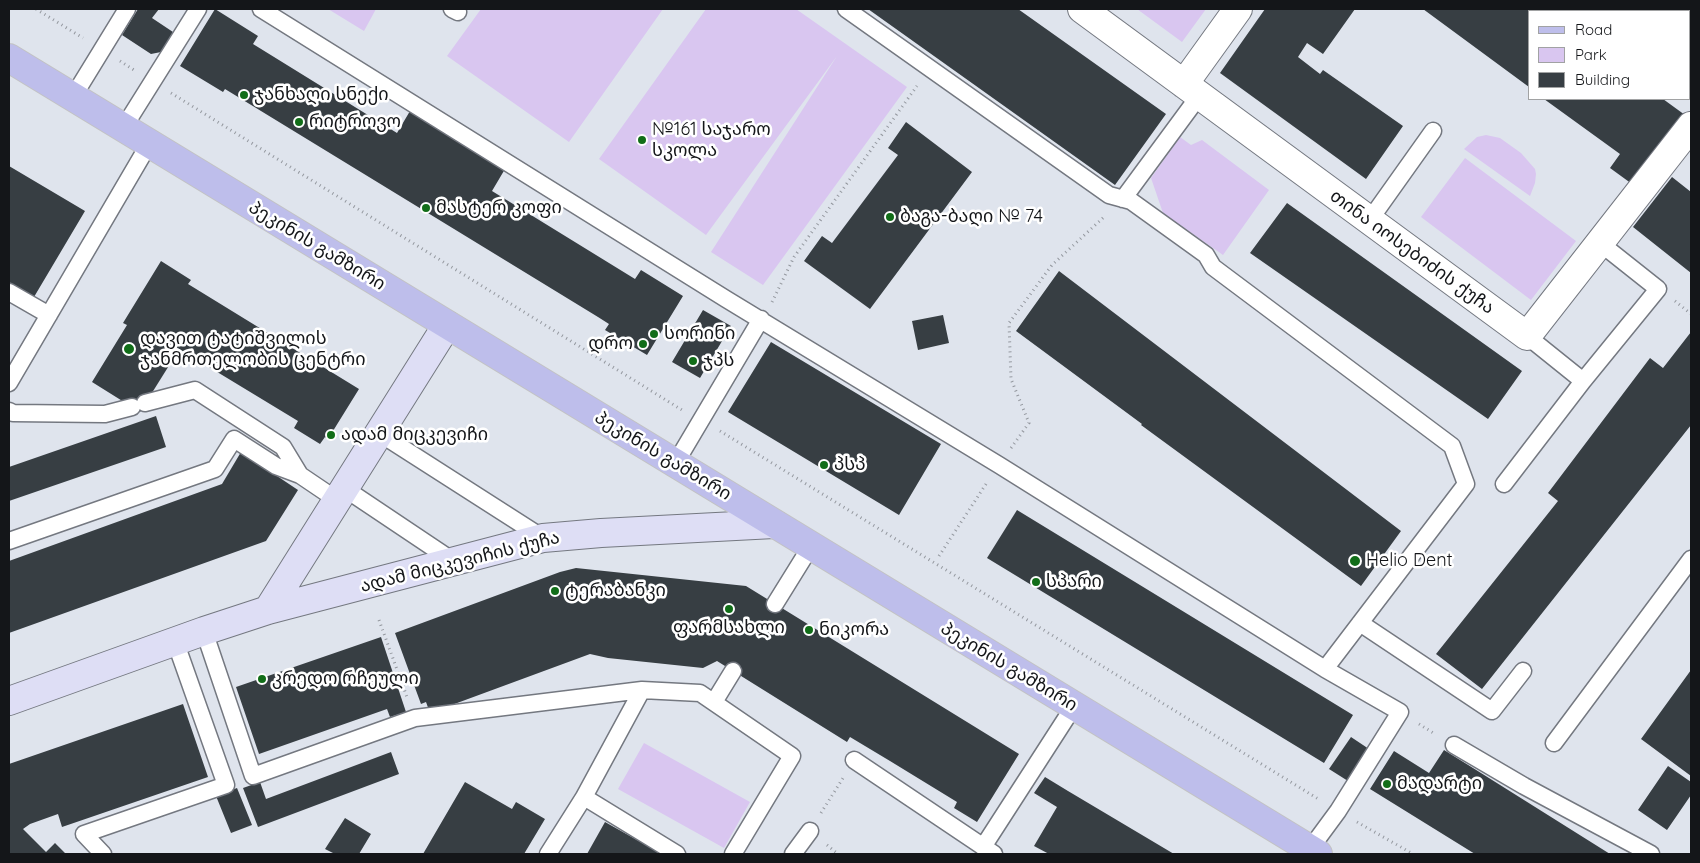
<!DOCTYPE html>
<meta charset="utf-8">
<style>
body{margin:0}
#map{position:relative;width:1700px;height:863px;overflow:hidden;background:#dfe4ed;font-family:Quicksand,sans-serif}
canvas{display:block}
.frame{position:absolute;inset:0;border:10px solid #141619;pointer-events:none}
.legend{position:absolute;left:1528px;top:10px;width:162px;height:90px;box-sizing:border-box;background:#fff;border:1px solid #a1a2a3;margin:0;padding:6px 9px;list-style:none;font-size:15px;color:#141619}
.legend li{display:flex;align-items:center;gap:10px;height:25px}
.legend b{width:25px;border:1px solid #a1a2a3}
</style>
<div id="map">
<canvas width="1700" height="863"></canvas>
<div class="frame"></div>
<ul class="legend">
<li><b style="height:6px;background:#bebeeb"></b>Road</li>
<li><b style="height:14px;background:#d9c6f0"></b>Park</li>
<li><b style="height:14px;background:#373e43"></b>Building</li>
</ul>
</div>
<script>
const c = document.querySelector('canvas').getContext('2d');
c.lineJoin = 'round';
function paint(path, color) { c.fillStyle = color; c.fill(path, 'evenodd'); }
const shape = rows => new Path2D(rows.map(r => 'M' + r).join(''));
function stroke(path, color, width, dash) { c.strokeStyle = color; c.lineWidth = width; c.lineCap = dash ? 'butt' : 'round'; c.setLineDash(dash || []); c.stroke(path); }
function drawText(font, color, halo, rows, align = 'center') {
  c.font = font + ' Quicksand,"Noto Sans Georgian",sans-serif'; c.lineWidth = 5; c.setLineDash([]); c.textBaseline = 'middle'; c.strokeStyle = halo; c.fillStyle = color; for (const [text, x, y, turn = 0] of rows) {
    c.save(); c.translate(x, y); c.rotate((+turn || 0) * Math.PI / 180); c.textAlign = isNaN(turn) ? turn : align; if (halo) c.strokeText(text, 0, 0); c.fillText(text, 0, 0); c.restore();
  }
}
const green = shape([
 [328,9,376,9,364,31],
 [481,9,663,9,569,142,447,56],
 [706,9,796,9,907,87,763,285,711,252,837,56,706,235,599,159],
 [1137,9,1206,9,1182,42],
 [1486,135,1500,138,1521,153,1535,169,1536,174,1535,183,1530,196,1464,149,1477,137],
 [1180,137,1191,145,1202,140,1269,190,1223,255,1163,213,1151,178],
 [1465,158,1576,241,1531,300,1421,217],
 [644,743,750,802,724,848,618,789]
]);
const building = shape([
 [138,9,159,9,152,18,173,32,161,52,151,54,122,35],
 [215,9,258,36,253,44,397,133,410,111,505,169,492,191,635,279,641,270,683,296,647,355,605,330,609,324,598,317,225,89,223,92,180,66],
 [868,9,1018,9,1166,114,1115,185],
 [1265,9,1355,9,1323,54,1307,43,1298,57,1320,74,1323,70,1403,126,1366,179,1220,73],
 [1423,9,1540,9,1543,11,1529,11,1529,87],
 [1661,9,1691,9,1691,31,1689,29,1689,11,1664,11],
 [1544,99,1663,99,1685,115,1632,184,1610,168,1620,154],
 [906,122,972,172,870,309,804,261,822,236,832,243,898,155,888,148],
 [9,166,85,211,34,297,9,282],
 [1672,177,1691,192,1691,273,1633,227],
 [1287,203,1522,371,1488,419,1250,253],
 [161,261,191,280,188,284,359,389,328,439,325,437,320,444,294,428,298,421,171,344,167,351,175,356,140,412,92,382,127,325,123,323],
 [1059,271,1401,531,1361,586,1141,425,1142,424,1016,331],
 [703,310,731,326,700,378,672,362],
 [943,315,949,343,918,350,912,321],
 [1691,332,1691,425,1482,689,1436,654,1558,501,1548,493,1650,358,1663,368],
 [771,342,941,444,899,515,728,412],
 [156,416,166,447,9,501,9,467],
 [241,452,298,490,266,541,9,633,9,561,222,484],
 [1017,510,1353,715,1324,763,987,558],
 [576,568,746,586,1019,754,977,822,954,808,957,802,890,761,850,737,847,742,717,661,703,668,608,658,590,654,430,713,426,702,421,704,395,633,560,572],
 [381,637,406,712,390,717,387,709,259,754,236,687],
 [1691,670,1691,776,1641,739],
 [183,704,208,777,62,827,58,814,30,824,23,829,46,852,55,843,66,854,9,854,9,764],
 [1351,737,1369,749,1348,781,1329,769],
 [1444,750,1473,768,1610,854,1475,854,1370,789,1394,751,1429,773],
 [391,752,399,774,258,827,243,788,260,782,266,799],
 [1668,766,1691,782,1691,795,1667,830,1638,810],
 [1045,777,1068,791,1174,854,1049,854,1034,846,1057,807,1034,793],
 [465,782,512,809,516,802,545,819,524,854,423,854],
 [237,788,252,825,231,833,216,796],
 [345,818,371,834,359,854,335,854,325,849],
 [605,822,662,854,587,854]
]);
const path = shape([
 [36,9,83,38],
 [120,61,134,70],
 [171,93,682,410],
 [1675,301,1691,314],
 [772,302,794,257,917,86],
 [720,431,1320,800],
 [1011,448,1029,423,1011,379,1009,323,1052,265,1105,216],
 [939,556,986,484],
 [379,620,407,697],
 [1419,724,1435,734],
 [821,813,843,778],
 [1357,822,1413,854],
 [827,845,838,854]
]);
const lane = shape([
 [261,9,726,299,999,465,1325,669,1400,712,1338,811,1310,849],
 [452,9,458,12],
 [846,9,1109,195,1131,201,1206,255,1213,267,1452,446,1466,484,1325,669],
 [73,97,127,9],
 [124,127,198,9],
 [1123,199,1199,96],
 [1369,221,1433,131],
 [9,292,49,315],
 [1583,381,1658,289,1600,243],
 [9,383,149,144],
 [145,403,195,390,283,447,300,475],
 [9,411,13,413,105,414,132,407],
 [379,433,543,538],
 [675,464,761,319],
 [1504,484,1583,381,1527,336],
 [344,488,453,561],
 [9,541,215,469,234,439,276,466,300,475,337,500],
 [775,604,811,546],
 [1360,623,1492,711,1523,671],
 [204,631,253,776,415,718,642,690,700,693,792,756,733,854],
 [642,690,584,797,677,854],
 [714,702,733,671],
 [1554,743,1691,559],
 [1454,745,1524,786,1651,854],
 [854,760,994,854],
 [983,847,1074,706],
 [103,854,84,834,226,785,175,641],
 [548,854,584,797],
 [793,854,810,831]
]);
const street = shape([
 [1082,9,1527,336,1691,126],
 [1610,9,1614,11],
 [1689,68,1691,69],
 [1184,84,1238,9]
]);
const secondary = shape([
 [268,610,447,325],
 [9,701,204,631,268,610,543,538,601,533,774,524]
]);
const primary = shape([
 [9,58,1318,854]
]);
const markers = [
 [244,95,5,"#116d18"],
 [299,122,5,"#116d18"],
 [642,140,5,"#116d18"],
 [426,208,5,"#116d18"],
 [890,217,5,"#116d18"],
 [654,334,5,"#116d18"],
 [643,344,5,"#116d18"],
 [129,349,6,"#116d18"],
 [693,361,5,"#116d18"],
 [331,435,5,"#116d18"],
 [824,465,5,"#116d18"],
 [1355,561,6,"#116d18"],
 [1036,582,5,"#116d18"],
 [555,591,5,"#116d18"],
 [729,609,5,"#116d18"],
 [809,630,5,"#116d18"],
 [262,679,5,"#116d18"],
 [1387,784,5,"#116d18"]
];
const poiNames = [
 ["ჯანხაღი სნექი",254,95],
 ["რიტროვო",309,122],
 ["№161 საჯარო",652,130],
 ["სკოლა",652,151],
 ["მასტერ კოფი",436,208],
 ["ბაგა-ბაღი № 74",900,217],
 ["სორინი",664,334],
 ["დავით ტატიშვილის",140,339],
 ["ჯანმრთელობის ცენტრი",140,360],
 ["დრო",633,344,"right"],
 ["ჯპს",703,361],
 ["ადამ მიცკევიჩი",341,435],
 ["პსპ",834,465],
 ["Helio Dent",1366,561],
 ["სპარი",1046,582],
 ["ტერაბანკი",565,591],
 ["ფარმსახლი",729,628,"center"],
 ["ნიკორა",819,630],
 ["კრედო რჩეული",272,679],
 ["მადარტი",1397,784]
];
const streetNames = [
 ["პეკინის გამზირი",317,246,31],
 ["თინა იოსებიძის ქუჩა",1412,252,36],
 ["პეკინის გამზირი",663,456,31],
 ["ადამ მიცკევიჩის ქუჩა",460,562,-14],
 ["პეკინის გამზირი",1009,667,31]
];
paint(green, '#d9c6f0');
paint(building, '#373e43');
stroke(lane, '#747880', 19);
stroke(street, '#747880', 30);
stroke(secondary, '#747880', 30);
stroke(primary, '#c2c2c3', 30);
stroke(path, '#94989f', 3, [1, 4]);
stroke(lane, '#fff', 16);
stroke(street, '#fff', 28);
stroke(secondary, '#dedef5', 28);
stroke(primary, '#bebeeb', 28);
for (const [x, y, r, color] of markers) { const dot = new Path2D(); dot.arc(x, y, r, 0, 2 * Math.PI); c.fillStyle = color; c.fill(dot); stroke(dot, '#fff', 2); }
drawText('18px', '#141619', '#fff', poiNames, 'left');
drawText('18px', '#141619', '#fff', streetNames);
</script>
